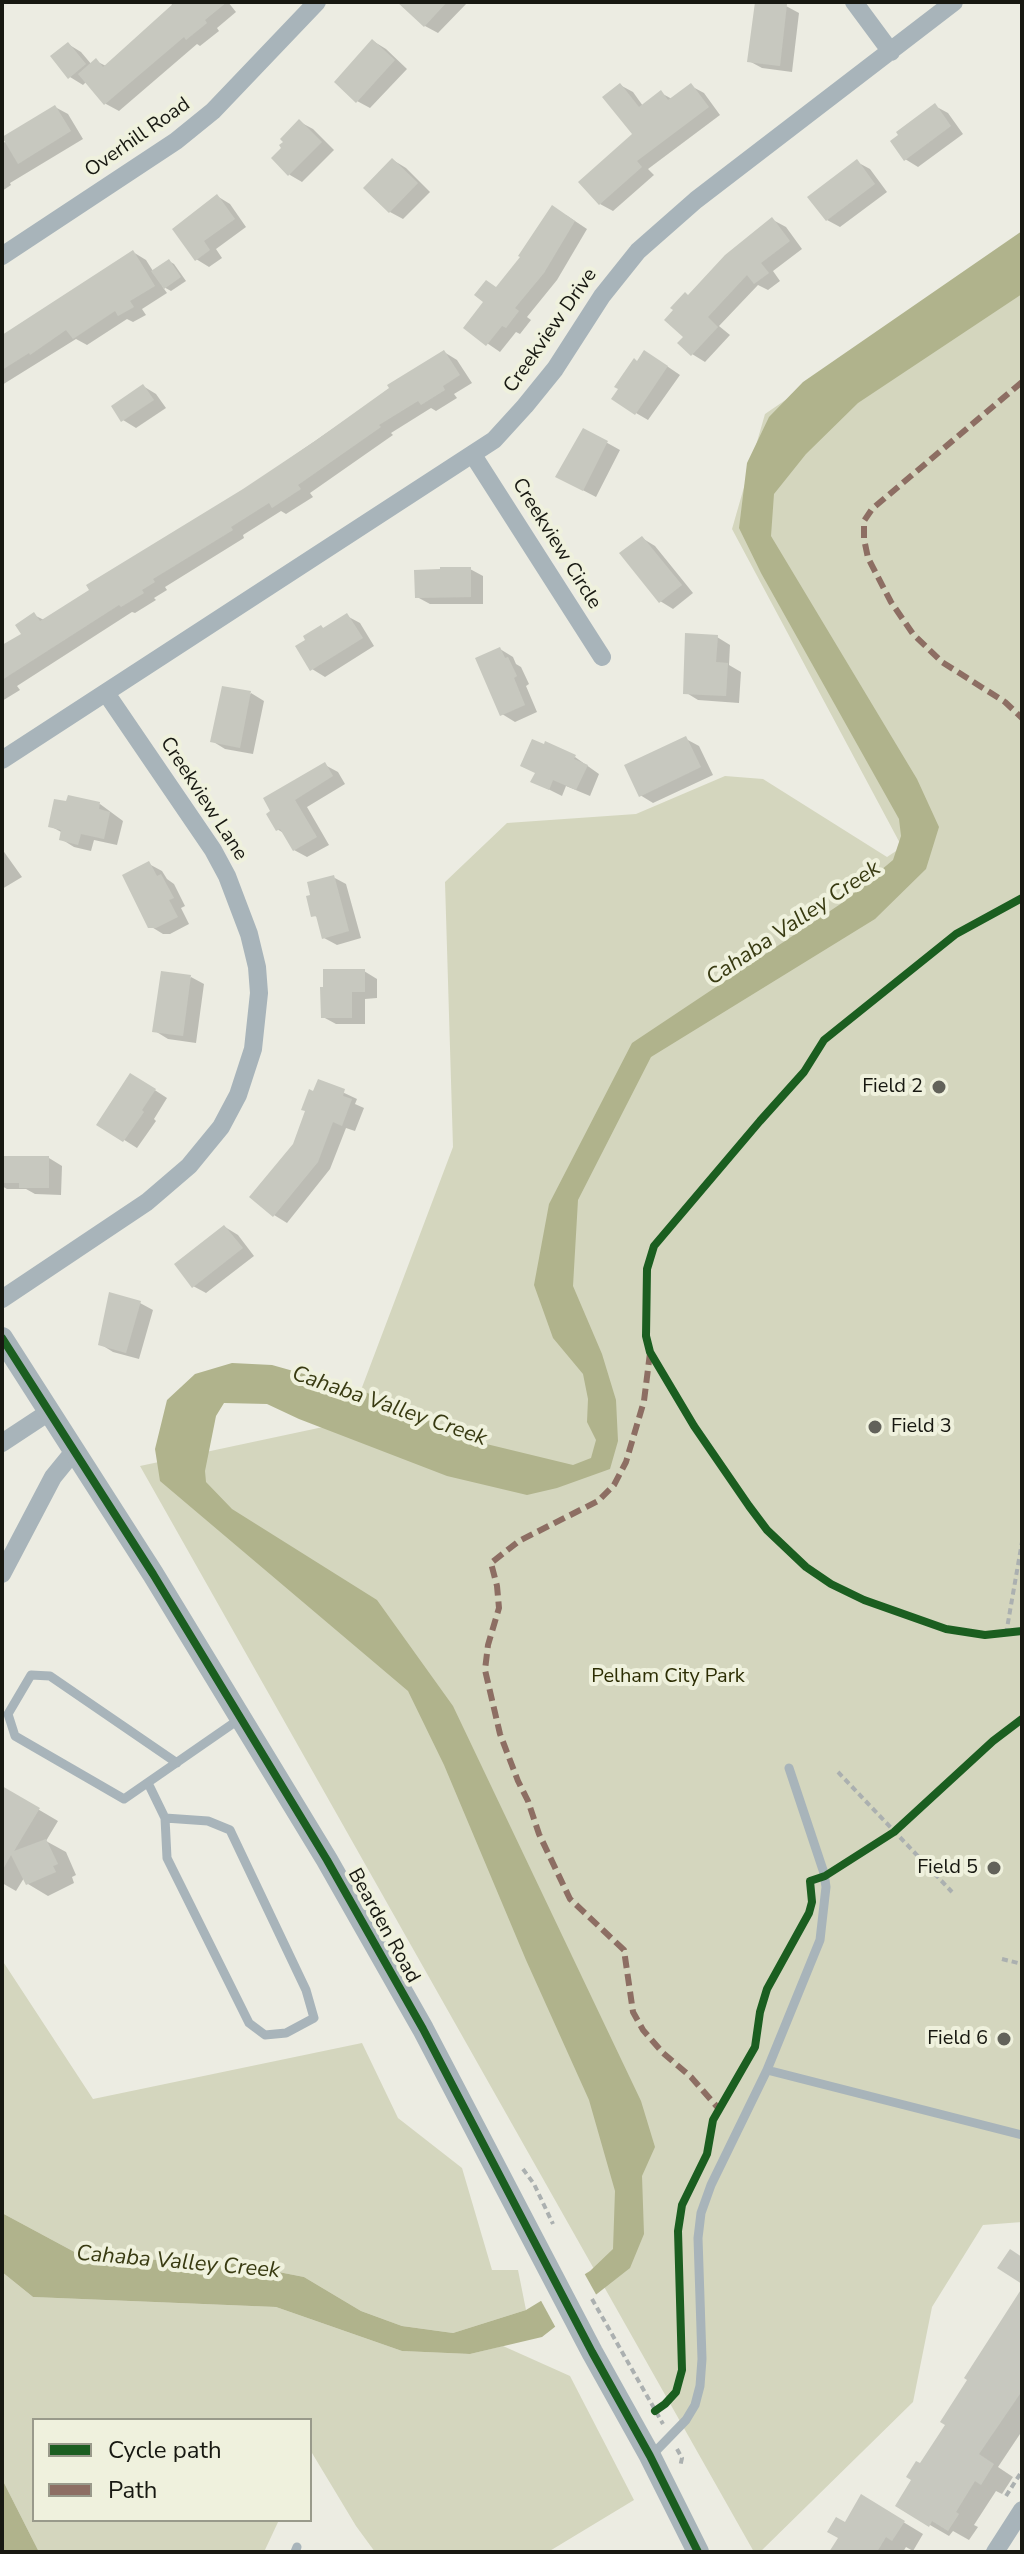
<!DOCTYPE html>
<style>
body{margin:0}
#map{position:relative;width:1024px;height:2554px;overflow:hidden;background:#ecece2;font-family:"Nunito Sans",sans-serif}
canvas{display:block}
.frame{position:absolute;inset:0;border:4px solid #171811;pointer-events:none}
.legend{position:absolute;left:32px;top:2418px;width:280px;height:104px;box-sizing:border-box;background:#eff1dd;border:2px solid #999a8b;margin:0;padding:10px 14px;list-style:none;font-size:24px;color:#171811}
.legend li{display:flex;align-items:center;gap:16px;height:40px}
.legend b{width:40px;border:2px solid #999a8b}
</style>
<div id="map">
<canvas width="1024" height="2554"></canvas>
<div class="frame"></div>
<ul class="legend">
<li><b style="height:10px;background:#1b5e20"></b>Cycle path</li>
<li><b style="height:10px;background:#8d6e63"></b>Path</li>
</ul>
</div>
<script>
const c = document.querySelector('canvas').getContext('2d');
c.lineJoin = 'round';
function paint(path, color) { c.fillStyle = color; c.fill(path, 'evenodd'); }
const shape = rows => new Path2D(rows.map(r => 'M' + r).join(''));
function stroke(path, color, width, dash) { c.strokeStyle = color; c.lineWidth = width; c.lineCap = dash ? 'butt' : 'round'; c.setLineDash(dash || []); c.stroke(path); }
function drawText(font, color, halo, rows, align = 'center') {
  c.font = font + ' "Nunito Sans",sans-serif'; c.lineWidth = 8; c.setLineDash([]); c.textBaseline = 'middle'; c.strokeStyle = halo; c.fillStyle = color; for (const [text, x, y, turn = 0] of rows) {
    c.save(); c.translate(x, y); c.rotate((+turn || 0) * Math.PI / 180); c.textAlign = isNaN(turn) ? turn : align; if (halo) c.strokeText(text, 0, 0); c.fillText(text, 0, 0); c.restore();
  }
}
const green = shape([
 [1022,238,1022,2222,983,2225,932,2307,913,2402,760,2552,754,2552,140,1466,403,1410,361,1390,453,1147,445,882,507,823,636,814,725,776,763,779,887,857,902,847,732,529,765,414],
 [2,1960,93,2099,362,2043,398,2118,462,2168,492,2270,518,2270,526,2310,453,2333,402,2326,361,2311,304,2277,238,2264,82,2256,2,2213],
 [2,2272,33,2297,276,2307,402,2351,470,2354,503,2346,570,2376,634,2500,548,2552,375,2552,356,2526,312,2453,310,2456,310,2420,34,2420,34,2520,279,2520,264,2552,39,2552,2,2479]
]);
const water = shape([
 [1022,231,1022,294,858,403,806,454,774,494,771,536,917,779,939,827,926,869,875,919,651,1057,578,1200,573,1286,602,1354,616,1400,618,1441,610,1469,557,1488,527,1495,447,1476,299,1419,267,1404,224,1403,216,1416,205,1471,206,1482,232,1509,377,1600,453,1706,641,2101,655,2147,642,2176,644,2234,630,2268,542,2337,470,2354,402,2351,276,2307,33,2297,2,2272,2,2213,82,2256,238,2264,304,2277,361,2311,402,2326,453,2333,526,2310,590,2271,613,2249,615,2191,589,2100,526,1960,444,1765,408,1691,160,1481,155,1449,167,1400,195,1374,232,1363,272,1365,361,1390,474,1441,573,1465,591,1458,596,1440,587,1422,588,1399,583,1374,553,1338,534,1285,549,1204,632,1043,842,903,893,860,901,836,899,819,761,573,739,528,747,463,769,417,803,382],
 [2,2479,39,2552,2,2552]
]);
const pier = shape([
 [583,2271,598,2298,557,2330,539,2297]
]);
const shadow = shape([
 [170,2,228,2,236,12,217,28,219,31,200,46,197,44,119,111,106,104,87,81,83,85,70,77,68,44,81,52,92,65,96,61,106,66,173,6],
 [411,2,468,2,438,33,425,26,406,7],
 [786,6,799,13,792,72,762,68,749,61],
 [373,41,386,49,407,69,370,108,357,101],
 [620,85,633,92,643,106,661,93,672,99,691,86,704,93,720,115,648,169,654,175,613,211,600,204,635,134],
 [935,106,948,113,963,134,918,167,905,159],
 [55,107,68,114,83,139,10,183,11,185,2,191,2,144],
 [300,122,313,129,334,150,302,182,290,175,273,158,284,148],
 [393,160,406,168,430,192,403,219,390,212],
 [857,162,870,169,887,192,840,227,827,220],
 [217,196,230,204,246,227,216,249,222,258,209,267,196,259],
 [566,215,587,229,557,280,527,317,531,320,520,334,516,332,500,352,465,328],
 [773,220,786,227,802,249,773,271,780,281,768,290,758,285,719,326,730,335,705,362,692,354,686,337,689,297],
 [133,252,146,260,153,271,169,261,174,264,186,281,171,291,162,286,167,293,142,309,146,315,133,322,127,319,87,345,76,339,2,385,2,336],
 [444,352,457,360,472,383,454,394,457,398,436,411,431,408,391,433,393,435,310,493,313,497,286,514,281,511,243,535,244,538,165,587,167,590,154,598,156,600,135,613,132,612,17,686,20,690,2,701,2,648,24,635,34,615,44,620,244,490],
 [658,360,680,375,648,420,636,413,638,363],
 [143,386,156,394,166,408,136,428,123,420],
 [584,430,620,450,596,497,571,484],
 [642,538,655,546,693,593,673,609,660,601],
 [470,569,483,576,483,604,430,604,417,597],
 [347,616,360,623,374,646,325,677,312,669,321,627,325,629],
 [717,637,730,645,729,665,741,672,739,703,698,700,685,692],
 [500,649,513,657,516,664,521,667,529,684,526,686,537,712,515,722,502,714],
 [251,693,264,701,253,754,225,749,212,741],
 [686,739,699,746,713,775,653,803,640,795],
 [575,757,599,774,590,796,566,786,562,796,546,788,537,773],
 [325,765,338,772,345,784,307,807,329,845,307,857,294,850,285,834,277,829,269,814],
 [100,804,123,821,117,845,94,840,91,851,74,847,61,839,63,833,50,826],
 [2,849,22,877,2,889],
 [149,864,162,871,167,879,174,884,185,906,181,908,189,924,170,934,163,934,150,926],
 [333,877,346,884,361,938,337,945,324,938,319,918,313,915],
 [364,971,377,979,377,998,365,999,365,1024,336,1024,323,1017],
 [191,977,204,984,196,1043,168,1039,155,1031],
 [319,1081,357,1099,355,1104,364,1108,355,1131,346,1128,330,1169,287,1223,274,1215,294,1145],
 [144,1083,167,1098,154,1119,156,1121,137,1148,99,1124],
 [2,1158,49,1158,62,1166,61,1195,35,1194,26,1189,7,1189,2,1186],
 [225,1227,238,1235,254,1256,206,1293,193,1286],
 [140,1303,153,1310,139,1359,113,1352,100,1344],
 [2,1788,58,1821,46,1841,66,1852,76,1875,72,1877,74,1883,48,1896,28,1884,24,1878,16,1891,2,1883],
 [1022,2292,1022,2431,998,2467,1013,2477,1002,2494,996,2491,974,2525,978,2527,969,2540,953,2531,949,2536,930,2525,921,2466,948,2424],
 [862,2497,923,2534,913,2551,906,2547,903,2552,834,2552,845,2524]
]);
const building = shape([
 [175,2,227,2,205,20,207,23,186,40,184,37,104,105,78,74,96,58,103,67],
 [397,2,447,2,424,27],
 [755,2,787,4,780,66,747,62],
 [372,39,395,60,356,103,334,82],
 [68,42,86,64,68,79,50,56],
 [620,83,639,107,661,90,668,100,691,83,709,107,637,161,642,167,599,205,578,182,632,134,602,97],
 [935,103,951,126,904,161,890,141,898,135,896,132],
 [55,105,71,131,18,164,2,137],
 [299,119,322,142,288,176,271,158,281,148,279,145,283,142,280,139],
 [392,158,418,183,389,213,363,188],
 [857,159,875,184,826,221,807,197],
 [217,194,235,219,204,241,210,250,195,261,172,229],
 [552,205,575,221,544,273,515,308,519,311,506,328,502,326,486,346,463,328,483,302,474,295,486,280,496,287,520,257,518,256],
 [772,217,790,241,761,263,769,273,754,284,747,275,708,317,718,327,691,356,677,343,683,337,664,320,673,310,670,308,685,292,688,295,725,255],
 [133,250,155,286,130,301,134,307,118,316,115,311,73,339,66,330,30,355,29,353,2,370,2,335],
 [169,259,181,277,164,289,151,271],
 [444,350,460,375,443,386,445,390,421,405,418,401,379,425,381,427,298,485,301,489,272,508,269,503,231,527,233,530,153,579,155,582,142,590,144,593,121,607,119,605,2,680,2,645,21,634,15,625,34,612,40,621,89,590,86,585,243,489,315,441,389,388,387,385],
 [644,350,668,366,635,415,611,399,618,389,614,387,634,358,637,361],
 [143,384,154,400,121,422,111,406],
 [583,428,608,441,583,491,555,477],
 [642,536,682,585,659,603,619,553],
 [440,567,471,567,471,597,415,598,414,570,440,569],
 [347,613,363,638,310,671,295,646,305,640,303,636,321,625,323,628],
 [685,633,718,635,716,662,728,663,726,696,683,694],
 [500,647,505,658,508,657,517,676,514,678,525,705,500,716,475,658],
 [222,686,251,691,240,748,210,742],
 [686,736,701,767,639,797,624,765],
 [532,739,544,744,545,741,576,755,574,759,588,765,576,790,553,780,549,790,530,782,535,773,520,766],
 [325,762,333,776,295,800,317,837,293,851,280,829,276,831,266,814,270,811,263,798],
 [68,795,100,802,99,809,110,812,104,839,81,834,78,845,59,840,61,830,48,827,54,799,66,801],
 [149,861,157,876,161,874,174,898,169,900,178,917,156,928,148,928,122,875],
 [334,875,349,931,322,939,316,916,311,917,306,896,310,895,307,882],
 [323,969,365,969,365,992,352,992,352,1018,321,1018,320,987,323,987],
 [161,971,191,975,183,1036,152,1032],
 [130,1073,156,1089,142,1110,144,1112,123,1142,96,1125],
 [318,1079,345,1089,343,1096,352,1099,342,1126,333,1122,318,1162,273,1217,249,1197,293,1144,305,1111,301,1110,309,1089,313,1091],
 [2,1156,49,1156,49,1188,19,1188,19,1183,2,1183],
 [224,1225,243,1248,192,1288,174,1264],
 [109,1292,141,1301,126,1353,98,1345],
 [2,1786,40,1808,14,1851,46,1839,58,1864,53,1866,56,1872,26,1885,11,1855,2,1871],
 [1010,2249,1022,2257,1022,2284,997,2268],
 [1022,2288,1022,2391,979,2454,994,2464,981,2485,975,2481,956,2512,959,2514,948,2531,932,2521,929,2527,895,2506,911,2480,906,2477,916,2461,920,2463,945,2425,940,2422,967,2380,964,2378],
 [861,2494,905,2521,892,2541,886,2537,877,2552,829,2552,838,2538,827,2532,836,2517,845,2522]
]);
const path = shape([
 [1006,1634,1022,1542],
 [838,1772,952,1892],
 [1002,1959,1022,1964],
 [523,2169,534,2184,553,2224],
 [592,2299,663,2424],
 [677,2449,682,2458,680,2467],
 [1006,2496,1022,2471]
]);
const service = shape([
 [177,1763,50,1676,31,1675,8,1714,15,1736,124,1799,241,1718],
 [148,1783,165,1818,167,1858,249,2023,265,2035,286,2033,314,2018,306,1990,230,1830,208,1821,165,1818],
 [767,2070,1022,2135],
 [651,2456,686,2420,695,2405,700,2386,702,2359,698,2238,701,2213,711,2185,767,2070,820,1940,826,1887,824,1873,789,1768],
 [295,2552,297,2547]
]);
const minor = shape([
 [854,2,891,52],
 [2,256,176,141,213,111,317,2],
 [473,455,602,657],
 [2,760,494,440,525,406,555,369,602,296,638,251,696,200,954,2],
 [2,1299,147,1202,189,1166,221,1127,238,1095,253,1049,259,993,257,967,249,934,227,876,213,850,106,693],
 [2,1443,49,1412],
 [2,1574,53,1477,75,1450],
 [995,2552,1022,2510]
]);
const tertiary = shape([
 [2,1338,153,1574,327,1860,423,2029,592,2352,650,2456,698,2552]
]);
const quiet = shape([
 [1022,382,872,509,864,521,864,539,868,558,891,602,913,634,942,662,1005,702,1022,718],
 [650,1353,644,1401,626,1462,614,1485,598,1501,519,1541,491,1563,497,1586,499,1608,488,1645,485,1670,500,1734,518,1781,528,1801,539,1834,570,1899,624,1950,633,2012,643,2030,663,2053,691,2077,719,2109]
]);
const cycleway = shape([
 [1022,898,956,934,824,1040,804,1072,760,1121,654,1246,647,1269,646,1336,650,1352,694,1426,749,1506,767,1530,806,1567,831,1584,864,1600,946,1629,985,1635,1022,1631],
 [2,1338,153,1574,327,1860,423,2029,592,2352,650,2456,698,2552],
 [655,2411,665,2404,676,2392,682,2370,678,2231,682,2205,707,2154,713,2120,755,2047,760,2012,767,1989,809,1913,812,1902,810,1881,825,1876,894,1832,993,1741,1022,1719]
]);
const markers = [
 [939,1087,8,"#62625a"],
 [875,1427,8,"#62625a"],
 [994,1868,8,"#62625a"],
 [1004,2039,8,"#62625a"]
];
const streetNames = [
 ["Overhill Road",138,138,-35],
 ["Creekview Drive",551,331,-55],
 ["Creekview Circle",556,544,58],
 ["Creekview Lane",203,799,57],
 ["Bearden Road",383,1926,61]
];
const poiNames = [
 ["Field 2",923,1087],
 ["Field 3",891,1427,"left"],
 ["Field 5",978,1868],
 ["Field 6",988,2039]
];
const parkNames = [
 ["Pelham City Park",668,1677]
];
const waterNames = [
 ["Cahaba Valley Creek",794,924,-34],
 ["Cahaba Valley Creek",389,1407,19],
 ["Cahaba Valley Creek",178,2263,5]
];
paint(green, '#d4d6be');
paint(water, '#b0b38c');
paint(pier, '#ecece2');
paint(shadow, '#0003');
paint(building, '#c7c8bf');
stroke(path, '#abb0b0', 4, [6, 4]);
stroke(service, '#a8b4ba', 9);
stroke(minor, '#a8b4ba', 18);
stroke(tertiary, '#a8b4ba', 22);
stroke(quiet, '#8d6e63', 6, [12, 6]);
stroke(cycleway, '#1b5e20', 8);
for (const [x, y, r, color] of markers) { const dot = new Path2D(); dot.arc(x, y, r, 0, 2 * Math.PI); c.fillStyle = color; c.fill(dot); stroke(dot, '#eff1dd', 3); }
drawText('20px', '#171811', '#eff1dd', streetNames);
drawText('20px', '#171811', '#eff1dd', poiNames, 'right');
drawText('20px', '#2c2d03', '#eff1dd', parkNames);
drawText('italic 22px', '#383a11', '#eff1dd', waterNames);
</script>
